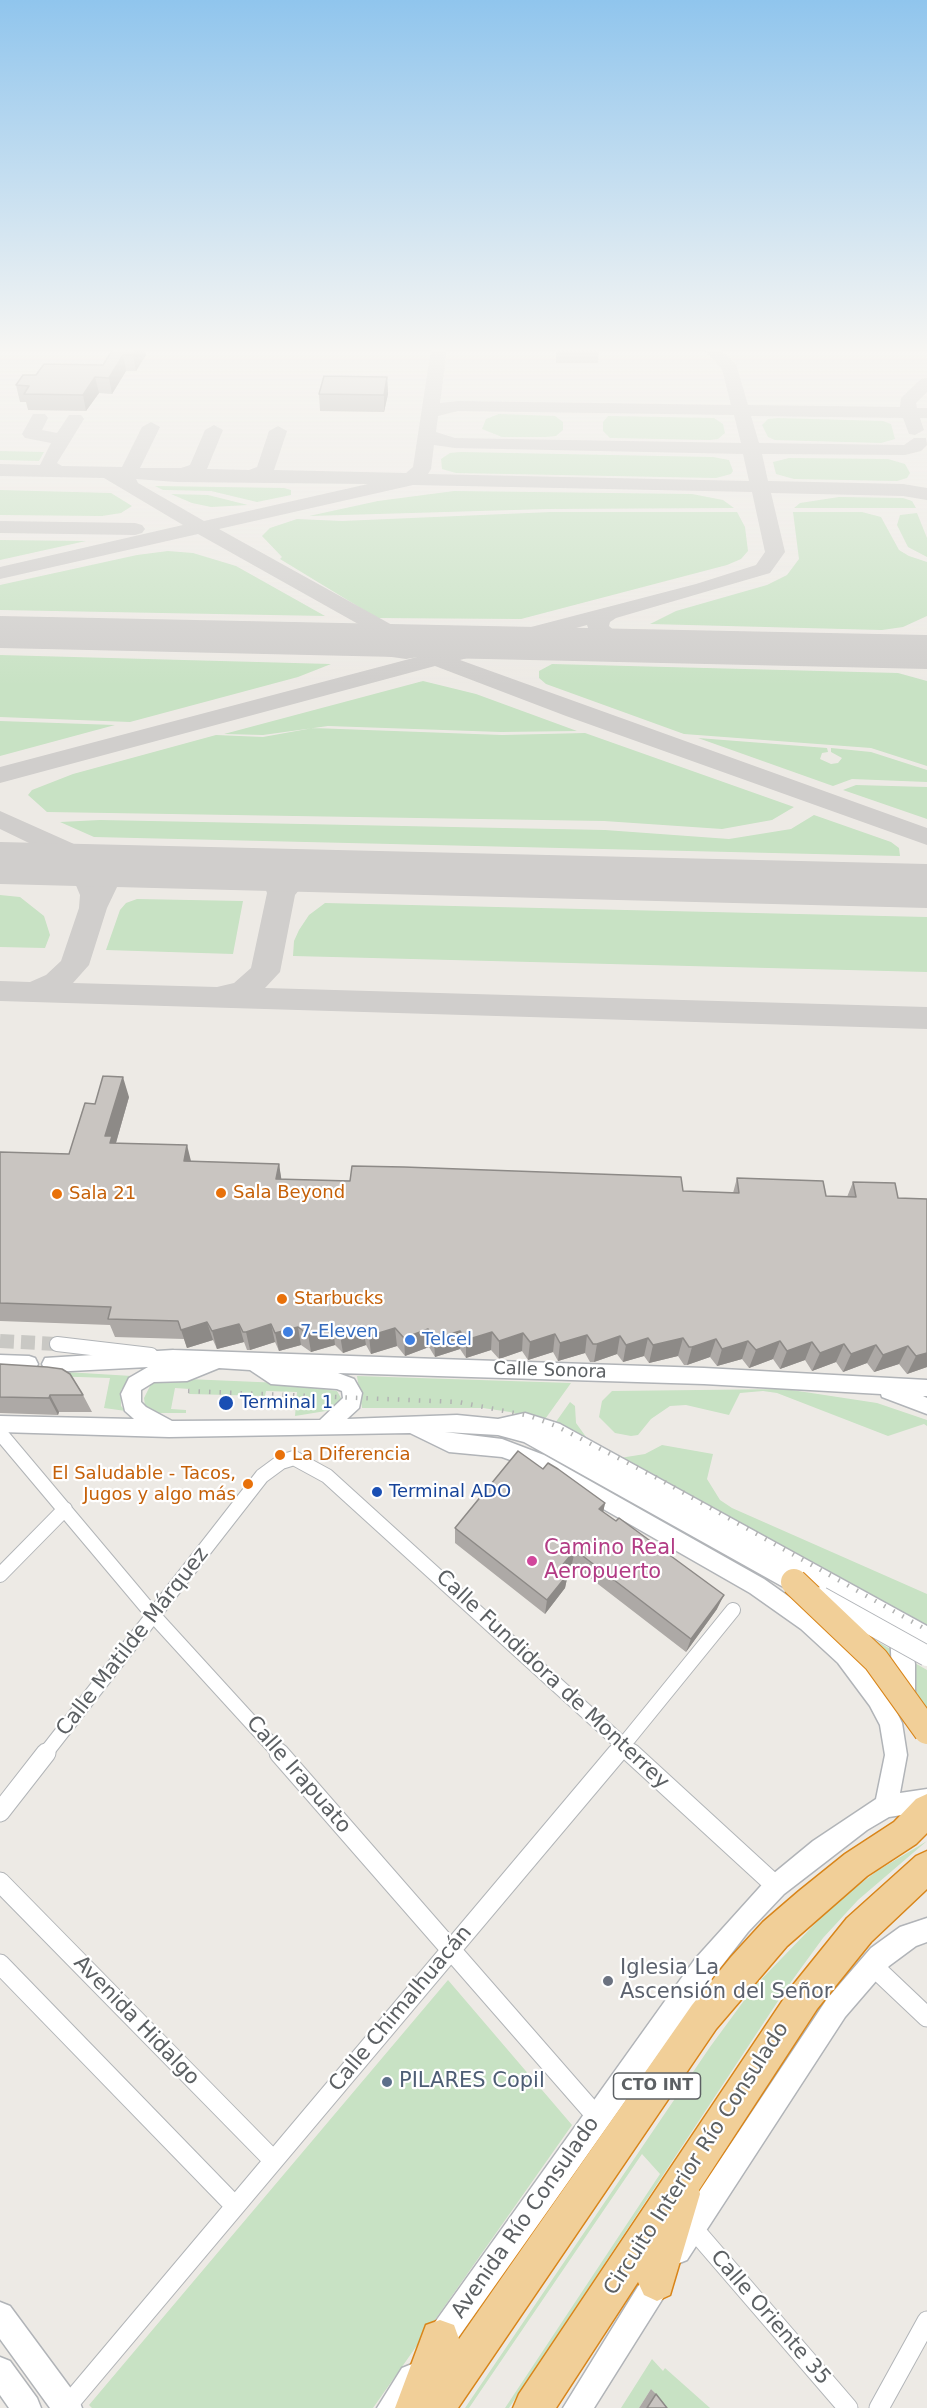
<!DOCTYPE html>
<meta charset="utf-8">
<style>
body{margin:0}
canvas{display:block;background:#edeae5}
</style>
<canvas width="927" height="2408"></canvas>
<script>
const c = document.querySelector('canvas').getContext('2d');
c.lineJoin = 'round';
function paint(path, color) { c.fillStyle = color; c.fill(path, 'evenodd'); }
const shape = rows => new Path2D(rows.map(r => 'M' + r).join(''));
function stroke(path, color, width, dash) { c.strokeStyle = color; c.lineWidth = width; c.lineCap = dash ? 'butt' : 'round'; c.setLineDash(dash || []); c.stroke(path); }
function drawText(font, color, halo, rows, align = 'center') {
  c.font = font + ' "DejaVu Sans",sans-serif'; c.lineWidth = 4.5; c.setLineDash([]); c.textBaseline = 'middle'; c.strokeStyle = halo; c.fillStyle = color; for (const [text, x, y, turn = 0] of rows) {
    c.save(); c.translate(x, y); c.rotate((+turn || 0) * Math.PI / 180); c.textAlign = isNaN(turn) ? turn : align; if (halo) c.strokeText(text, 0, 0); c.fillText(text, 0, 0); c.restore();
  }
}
const green = shape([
 [499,414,555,416,563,422,563,430,556,436,546,437,502,437,482,429,486,419],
 [608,416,714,418,723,424,725,433,718,439,710,440,610,438,603,431,603,422],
 [778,418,883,421,891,424,895,439,881,443,775,440,768,437,762,425,768,419],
 [0,452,0,451,44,452,39,461,0,460],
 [460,452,713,457,729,460,733,471,731,474,716,478,456,473,442,469,441,459,450,453],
 [789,458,888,459,905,464,910,473,907,478,897,481,794,479,776,474,773,462],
 [155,486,284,488,291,490,291,495,257,502,211,491,163,490],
 [0,490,111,493,132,506,121,513,102,516,0,515],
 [454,491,692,494,723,500,734,508,548,509,309,516,378,501],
 [171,494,208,495,248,505,211,507,192,503],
 [839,497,903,498,912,501,916,508,794,508,800,503],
 [551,512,737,512,745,527,748,551,741,559,727,565,521,619,377,618,280,559,282,557,262,536,270,528,297,519,342,521],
 [793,512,862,512,881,517,899,550,909,556,927,562,927,616,903,627,882,630,650,624,676,611,767,585,787,575,799,559],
 [917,513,927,538,927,557,908,547,897,525,900,515],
 [0,540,86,541,0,560],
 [168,551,193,553,236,566,325,616,0,610,0,585,137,555],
 [0,655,331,664,298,677,130,722,0,717],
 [552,664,898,673,927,681,927,766,871,748,684,734,546,684,539,678,539,671],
 [423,681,476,694,577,731,501,732,328,726,263,735,224,734],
 [0,721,115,725,0,756],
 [313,728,502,735,585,733,794,807,772,820,722,829,604,821,47,812,28,795,32,790,73,774,216,735,263,737],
 [698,738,827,748,828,752,822,753,820,759,831,764,838,763,842,758,831,752,831,748,871,752,927,770,927,782,852,779,833,786],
 [856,785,927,787,927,819,843,790],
 [814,815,891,842,899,848,900,856,94,837,60,822,100,820,605,830,729,839,791,829],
 [0,895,20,897,44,916,50,935,45,948,0,947],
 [137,899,243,901,233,954,106,950,120,910,126,903],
 [325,903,927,917,927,972,293,956,294,941,299,930,309,915],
 [49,1371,132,1376,121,1390,121,1406,126,1411,104,1408,110,1378,47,1376],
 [357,1376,571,1383,543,1422,510,1412,483,1408,362,1408],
 [164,1378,281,1383,337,1391,341,1398,340,1404,332,1410,295,1416,297,1392,266,1391,265,1396,189,1394,190,1389,175,1388,171,1409,186,1410,186,1413,157,1413,145,1406,144,1398,151,1384],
 [785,1389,877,1403,927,1420,927,1426,924,1424,888,1436,777,1393,763,1391,740,1393,729,1415,686,1405,670,1406,651,1419,638,1435,631,1436,615,1433,599,1417,602,1401,612,1391],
 [570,1402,575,1406,576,1423,589,1441,553,1426],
 [662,1445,713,1454,707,1479,720,1500,732,1508,927,1594,927,1632,620,1458,645,1454],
 [873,1639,927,1670,927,1712],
 [927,1841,858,1900,823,1938,788,1986,509,2408,505,2408,660,2174,642,2154,469,2408,465,2408,710,2047,754,1987,834,1904,877,1871],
 [448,1980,572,2125,373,2408,92,2408,89,2405],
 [652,2359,663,2371,665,2368,710,2408,667,2408,651,2389,639,2408,621,2408]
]);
const taxiway = shape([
 [431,349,447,349,440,403,458,401,731,405,722,369,703,349,720,349,736,364,748,405,900,407,901,398,921,379,927,378,927,392,916,403,917,408,927,408,927,418,920,418,924,430,915,435,909,434,903,418,751,416,759,443,904,445,914,438,926,438,927,445,921,451,905,455,762,454,768,481,903,484,927,488,927,500,903,496,771,493,785,552,770,573,616,618,610,622,609,626,618,634,638,641,641,646,638,651,630,653,602,644,590,633,587,625,460,660,927,828,927,845,566,716,435,666,0,783,0,767,417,657,406,659,300,644,297,639,300,634,308,632,392,643,198,534,0,579,0,567,183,525,104,478,0,476,0,464,40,465,51,443,25,438,22,434,33,414,45,414,48,418,42,430,57,433,69,415,81,415,84,419,57,463,62,466,122,467,142,427,151,422,160,427,140,468,181,468,190,465,205,430,214,425,223,430,207,469,249,470,257,467,269,431,278,426,287,431,274,470,406,473,413,467,431,349],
 [458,411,734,415,741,443,455,438,436,432,438,416,458,411],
 [434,445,455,448,743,454,749,481,428,474,431,469,434,445],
 [136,479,177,482,368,484,204,521,138,483,136,479],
 [413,485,752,492,765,552,756,565,696,584,439,651,219,529,413,485],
 [0,521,135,523,142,525,145,529,142,533,135,535,0,533,0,521],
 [927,641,927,655,882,658,874,656,871,651,874,646,882,644,927,641],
 [0,811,74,844,92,862,98,873,110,864,136,858,146,860,150,866,146,872,130,876,118,885,107,908,89,965,73,983,217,987,234,983,251,968,267,893,264,885,246,876,242,870,246,864,256,862,284,873,313,862,323,865,327,871,323,877,304,884,295,895,280,972,265,988,927,1007,927,1029,0,1001,0,981,30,982,46,975,61,961,79,908,80,895,70,871,56,856,0,829,0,811],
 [927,875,927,893,913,895,903,892,899,886,903,880,927,875]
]);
const runway = shape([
 [0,616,927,635,927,669,0,648,0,616],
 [0,842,927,864,927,908,0,884,0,842]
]);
const streetTunnel = shape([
 [0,1341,57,1344]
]);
const streetFar1 = shape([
 [57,1344,151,1355],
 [0,1433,154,1616,280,1754],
 [0,1575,65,1509],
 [45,1754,262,1476,281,1462,294,1458,327,1476,633,1754],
 [616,1754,733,1610]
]);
const street = shape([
 [279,1753,597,2117],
 [631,1753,776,1886],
 [0,1812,46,1753],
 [0,1882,273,2160],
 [0,1964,235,2206],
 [872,1965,927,2017],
 [692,2227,848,2408],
 [67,2406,617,1753],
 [879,2408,927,2321]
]);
const secondary = shape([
 [173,1350,704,1368,927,1380,927,1396,923,1396,927,1398,927,1414,882,1397,881,1394,704,1384,338,1373,354,1379,362,1393,359,1408,347,1419,457,1415,498,1419,525,1413,560,1424,927,1626,927,1648,911,1641,915,1664,915,1698,912,1706,904,1709,896,1706,893,1698,890,1628,803,1579,801,1589,794,1592,787,1589,524,1442,498,1435,445,1432,502,1439,544,1455,764,1579,815,1615,852,1649,886,1690,902,1723,907,1755,900,1793,927,1789,927,1811,889,1817,867,1830,784,1894,748,1932,713,1977,448,2352,438,2356,428,2352,424,2342,428,2332,695,1959,768,1878,813,1841,876,1799,885,1755,880,1725,870,1706,838,1663,801,1629,750,1593,530,1467,502,1457,449,1452,410,1433,169,1437,0,1432,0,1416,134,1419,125,1411,121,1394,129,1378,148,1367,51,1372,45,1370,42,1364,45,1358,173,1350],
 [219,1368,250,1370,271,1384,337,1389,342,1391,343,1398,320,1420,172,1421,146,1407,141,1402,141,1390,154,1382,187,1381,219,1368],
 [0,1355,29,1356,35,1358,38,1364,35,1370,29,1372,0,1371,0,1355],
 [927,1918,927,1942,916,1946,889,1966,845,2017,687,2260,677,2264,667,2260,663,2250,667,2240,827,1999,871,1948,900,1927,927,1918],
 [660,2263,670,2267,674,2277,670,2287,594,2408,563,2408,650,2267,660,2263],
 [0,2302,10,2306,78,2398,82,2408,50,2408,0,2339,0,2302],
 [0,2357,10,2361,37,2398,41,2408,9,2408,0,2395,0,2357],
 [412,2364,422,2368,426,2378,408,2408,377,2408,402,2368,412,2364]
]);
const highway = shape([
 [927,1794,927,1833,916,1844,867,1876,787,1946,716,2029,458,2408,395,2408,426,2325,440,2320,454,2325,459,2339,692,2005,731,1957,763,1922,799,1891,845,1854,894,1822,916,1799,927,1794],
 [927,1851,927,1889,871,1942,817,2009,699,2190,700,2194,670,2295,657,2301,644,2295,638,2282,556,2408,513,2408,519,2394,793,1985,847,1918,916,1856,927,1851]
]);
const rail = shape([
 [188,1391,458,1402,530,1416,556,1426,661,1480,927,1630]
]);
const secondaryBridge = shape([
 [821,1597,927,1656]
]);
const highwayBridge = shape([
 [794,1582,876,1660,927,1731]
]);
const wall = shape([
 [113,349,144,349,146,355,136,371,126,371,112,394,99,393,86,411,28,410,26,402,20,402,16,385,36,375,103,365],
 [556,349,599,349,598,363,556,363],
 [387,377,388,394,384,412,320,411,319,394],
 [129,1097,116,1143,191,1161,279,1164,281,1179,733,1193,737,1178,826,1196,847,1197,853,1182,898,1198,927,1199,927,1367,907,1374,899,1364,874,1372,867,1363,843,1372,836,1362,812,1371,805,1360,780,1369,773,1359,749,1368,742,1359,717,1366,710,1357,687,1365,684,1365,678,1356,649,1363,644,1356,623,1362,617,1354,594,1362,590,1362,585,1353,558,1361,553,1352,528,1360,522,1351,499,1359,491,1350,466,1358,460,1349,435,1357,429,1347,405,1356,397,1346,371,1354,366,1345,343,1353,335,1345,311,1352,301,1345,279,1351,275,1342,250,1350,247,1350,244,1342,217,1349,213,1340,187,1348,184,1339,115,1337,110,1325,0,1321,0,1152,69,1154,95,1104],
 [0,1364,83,1395,92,1412,59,1412,58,1415,0,1413],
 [543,1469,605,1503,603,1512,717,1609,686,1652,572,1564,566,1572,568,1574,565,1588,545,1614,455,1543,455,1528],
 [651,2389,656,2394,667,2408,639,2408]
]);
const shadedWall = shape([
 [137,349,144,349,146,355,136,371,133,355],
 [123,355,126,371,112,394,109,378],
 [95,377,99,393,86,411,83,395],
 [387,377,388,394,384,412,384,395],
 [123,1077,129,1097,115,1146,118,1156,105,1136],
 [187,1145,192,1165,184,1161],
 [279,1164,282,1183,276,1179],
 [207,1322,213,1340,187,1348,181,1330],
 [239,1324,244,1342,217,1349,212,1331],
 [271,1324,275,1342,250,1350,246,1332],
 [333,1326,335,1345,311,1352,308,1334],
 [298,1327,301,1345,279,1351,275,1333],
 [363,1327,366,1345,343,1353,340,1335],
 [395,1328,397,1346,371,1354,369,1336],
 [428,1329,429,1347,405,1356,404,1338],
 [460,1331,460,1349,435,1357,434,1339],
 [492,1332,491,1350,466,1358,466,1340],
 [523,1333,522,1351,499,1359,499,1341],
 [555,1334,553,1352,528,1360,530,1342],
 [587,1335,585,1353,558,1361,560,1343],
 [620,1336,617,1354,594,1362,597,1344],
 [648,1338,644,1356,623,1362,626,1345],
 [683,1338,678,1356,649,1363,653,1345],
 [716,1339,710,1357,687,1365,692,1347],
 [748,1341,742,1359,717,1366,722,1349],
 [780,1341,773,1359,749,1368,756,1350],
 [812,1342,805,1360,780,1369,787,1351],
 [844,1344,836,1362,812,1371,820,1353],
 [876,1345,867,1363,843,1372,851,1354],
 [908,1346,899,1364,874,1372,883,1355],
 [927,1353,927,1367,907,1374,916,1356],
 [50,1395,59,1412,58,1415,49,1398],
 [605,1503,602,1518,599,1509],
 [575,1550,572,1564,558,1582,560,1568],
 [568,1574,565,1588,545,1614,547,1600],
 [724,1595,717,1609,686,1652,691,1639]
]);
const building = shape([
 [113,349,137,349,133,355,123,355,109,378,95,377,83,395,24,394,29,386,16,385,23,375,36,375,44,364,103,365,113,349],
 [324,376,387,377,384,395,319,394,324,376],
 [103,1076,123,1077,105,1136,112,1136,110,1143,187,1145,184,1161,279,1164,276,1179,350,1181,352,1166,404,1167,681,1177,683,1191,739,1193,737,1178,823,1181,826,1196,856,1197,853,1182,895,1183,898,1198,927,1199,927,1353,916,1356,908,1346,883,1355,876,1345,851,1354,844,1344,820,1353,812,1342,787,1351,780,1341,756,1350,748,1341,722,1349,716,1339,692,1347,689,1347,683,1338,653,1345,648,1338,626,1345,620,1336,597,1344,593,1344,587,1335,560,1343,555,1334,530,1342,523,1333,499,1341,492,1332,466,1340,460,1331,434,1339,428,1329,404,1338,395,1328,369,1336,363,1327,340,1335,333,1326,308,1334,298,1327,275,1333,271,1324,246,1332,243,1332,239,1324,212,1331,207,1322,181,1330,178,1321,108,1319,111,1307,0,1303,0,1152,69,1154,85,1103,95,1104,103,1076],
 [0,1364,47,1367,62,1369,70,1374,83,1395,50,1395,49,1398,0,1397,0,1364],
 [518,1451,543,1469,548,1463,558,1469,605,1503,599,1509,616,1521,619,1518,724,1595,691,1639,575,1550,560,1568,568,1574,547,1600,455,1528,518,1451],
 [656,2394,667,2408,647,2408,656,2394]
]);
const markers = [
 [221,1193,6,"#e8710a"],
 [57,1194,6,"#e8710a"],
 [282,1299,6,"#e8710a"],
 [288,1332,6,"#3f7fe0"],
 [410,1340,6,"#3f7fe0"],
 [226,1403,8,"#1a4fb4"],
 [280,1455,6,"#e8710a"],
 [248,1484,6,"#e8710a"],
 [377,1492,6,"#1a4fb4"],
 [532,1561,6,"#d1479c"],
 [608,1981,6,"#6b7280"],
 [387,2082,6,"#5c6f8a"]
];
const shields = [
 [657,2086,87]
];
const shieldNames = [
 ["CTO INT",657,2086]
];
const foodNames = [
 ["Sala Beyond",233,1193],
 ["Sala 21",69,1194],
 ["Starbucks",294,1299],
 ["La Diferencia",292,1455],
 ["El Saludable - Tacos,",236,1474,"right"],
 ["Jugos y algo más",236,1495,"right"]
];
const shopNames = [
 ["7-Eleven",300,1332],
 ["Telcel",422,1340]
];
const streetNames = [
 ["Calle Sonora",550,1371,2]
];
const transitNames = [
 ["Terminal 1",240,1403],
 ["Terminal ADO",389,1492]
];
const nearHotelnames = [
 ["Camino Real",544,1549],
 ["Aeropuerto",544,1573]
];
const nearStreetnames = [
 ["Calle Matilde Márquez",133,1642,-52],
 ["Calle Fundidora de Monterrey",552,1680,43],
 ["Calle Irapuato",298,1775,49],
 ["Calle Chimalhuacán",401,2009,-50],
 ["Avenida Hidalgo",136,2021,46],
 ["Circuito Interior Río Consulado",697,2159,-57],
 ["Avenida Río Consulado",526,2218,-55],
 ["Calle Oriente 35",770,2318,49]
];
const nearWorshipnames = [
 ["Iglesia La",620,1969],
 ["Ascensión del Señor",620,1993]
];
const nearServicenames = [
 ["PILARES Copil",399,2082]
];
paint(green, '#c8e2c4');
paint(taxiway, '#d0cecc');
paint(runway, '#d0cecc');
stroke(streetTunnel, '#c9c8c4', 14, [14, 7]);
stroke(streetFar1, '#b2b5b8', 16);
stroke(street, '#b2b5b8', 21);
stroke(secondary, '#b1b4b8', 3);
stroke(highway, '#d98519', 3);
stroke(streetFar1, '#fff', 14);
stroke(street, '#fff', 19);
paint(secondary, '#fff');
paint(highway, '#f1cf98');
stroke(rail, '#b2b3b3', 4.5, [1.5, 9]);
stroke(secondaryBridge, '#b1b4b8', 22, []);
stroke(highwayBridge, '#d98519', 28, []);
stroke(secondaryBridge, '#fff', 20);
stroke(highwayBridge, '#f1cf98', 26);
paint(wall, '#ada9a6');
paint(shadedWall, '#8d8a87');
paint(building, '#c9c5c1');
stroke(building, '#8d8a87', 1.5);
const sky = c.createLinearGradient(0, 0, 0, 686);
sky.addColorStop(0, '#90c5ed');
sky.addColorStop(0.51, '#f7f6f3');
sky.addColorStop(1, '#f7f6f300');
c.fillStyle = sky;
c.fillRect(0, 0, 927, 686);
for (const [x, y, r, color] of markers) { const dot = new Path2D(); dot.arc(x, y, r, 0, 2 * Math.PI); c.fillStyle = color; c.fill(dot); stroke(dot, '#fff', 2); }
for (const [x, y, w] of shields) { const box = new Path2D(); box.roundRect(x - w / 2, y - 13, w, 26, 4.5); c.fillStyle = '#fff'; c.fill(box); stroke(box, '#5c6063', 1.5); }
drawText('bold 16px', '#5c6063', null, shieldNames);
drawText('18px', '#c56008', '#fff', foodNames, 'left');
drawText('18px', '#366cbe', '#fff', shopNames, 'left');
drawText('18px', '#5c6063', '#fff', streetNames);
drawText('18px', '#164399', '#fff', transitNames, 'left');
drawText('21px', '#b23c85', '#fff', nearHotelnames, 'left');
drawText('21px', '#5c6063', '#fff', nearStreetnames);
drawText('21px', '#5b616d', '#fff', nearWorshipnames, 'left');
drawText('21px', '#4e5e75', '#fff', nearServicenames, 'left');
</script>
